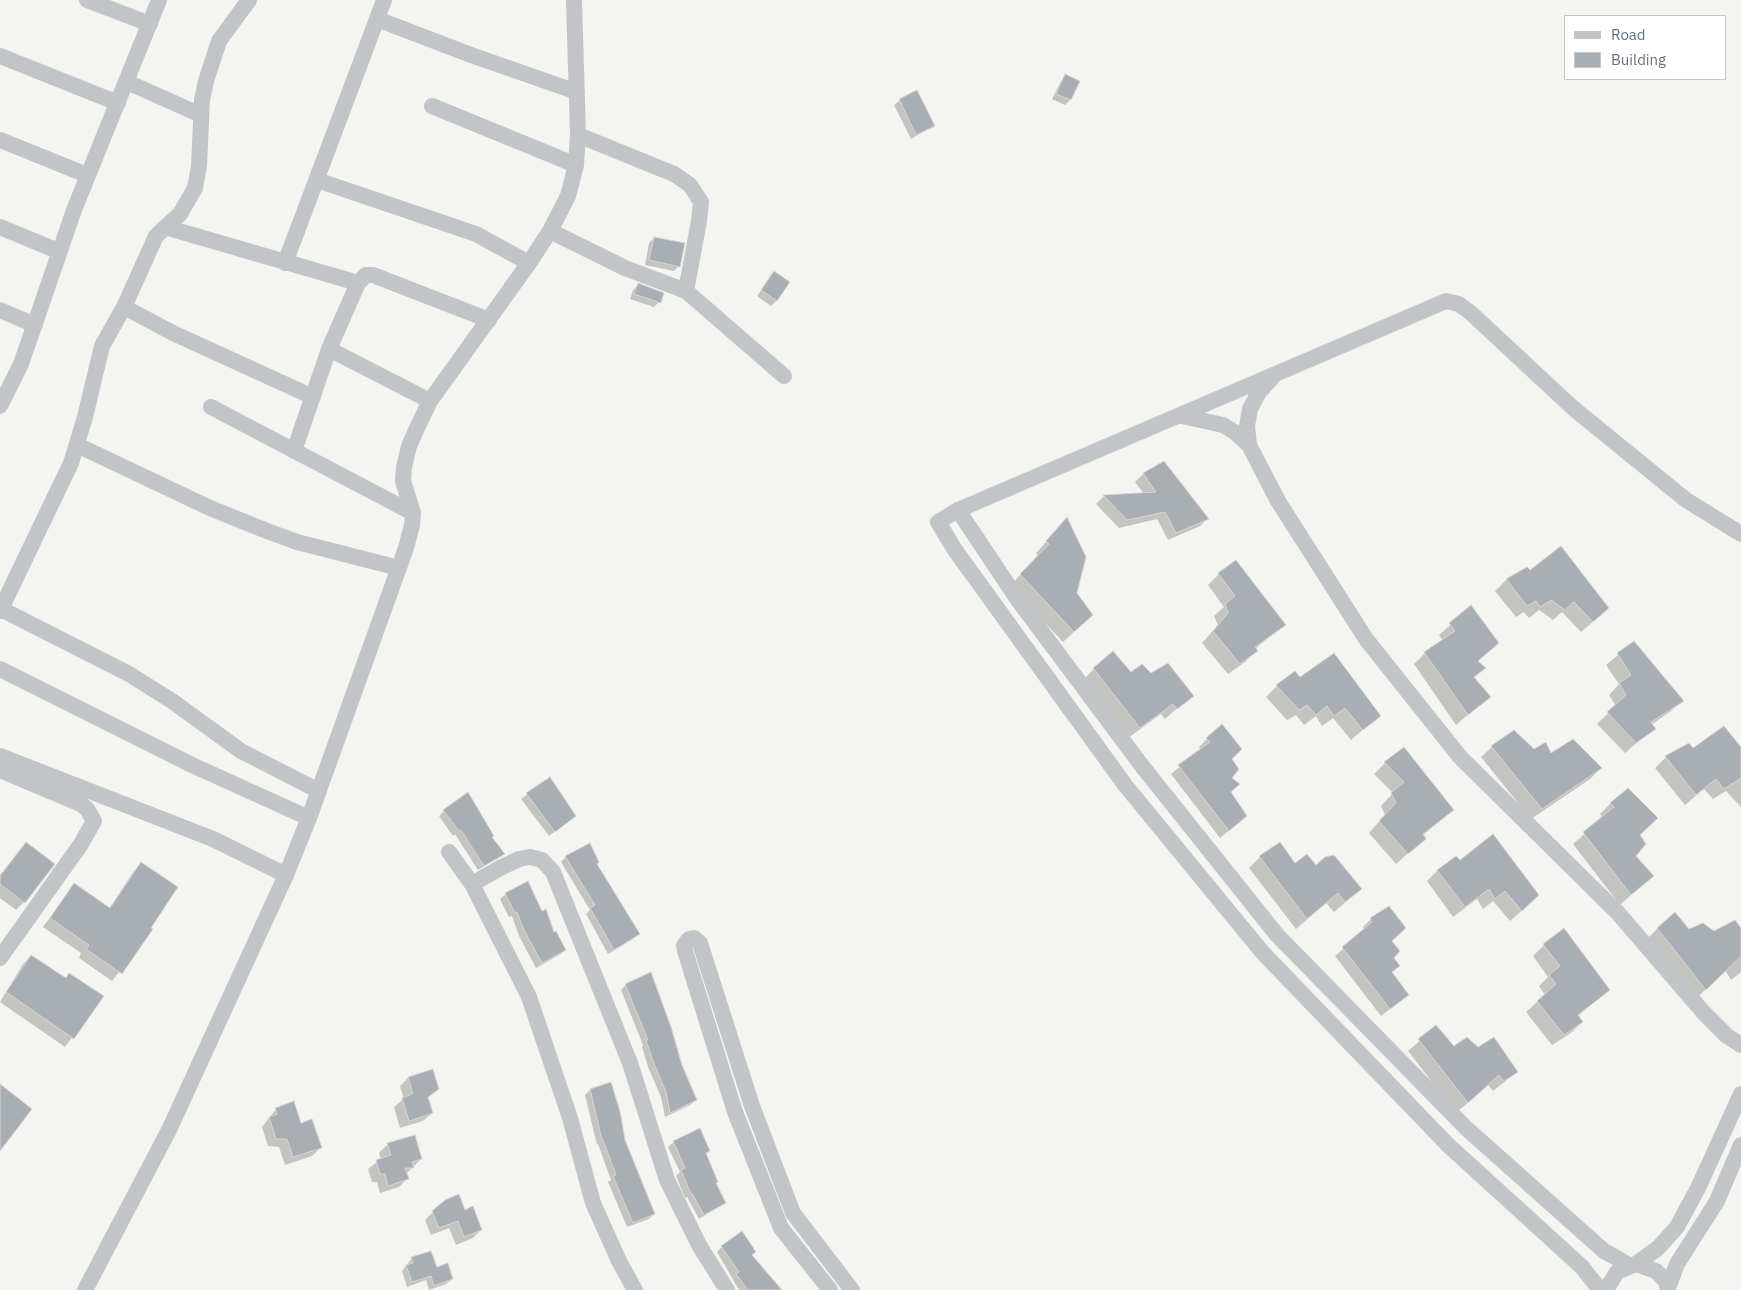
<!DOCTYPE html>
<style>
body{margin:0}
#map{position:relative;width:1741px;height:1290px;overflow:hidden;background:#f4f4f0;font-family:"IBM Plex Sans",sans-serif}
canvas{display:block}
.legend{position:absolute;left:1564px;top:15px;width:162px;height:65px;box-sizing:border-box;background:#fff;border:1px solid #c1c7cc;margin:0;padding:6px 9px;list-style:none;font-size:15px;color:#647280}
.legend li{display:flex;align-items:center;gap:10px;height:25px}
.legend b{width:25px;border:1px solid #c1c7cc}
</style>
<div id="map">
<canvas width="1741" height="1290"></canvas>
<ul class="legend">
<li><b style="height:6px;background:#c2c5c8"></b>Road</li>
<li><b style="height:14px;background:#a8aeb4"></b>Building</li>
</ul>
</div>
<script>
const c = document.querySelector('canvas').getContext('2d');
c.lineJoin = 'round';
function paint(path, color) { c.fillStyle = color; c.fill(path, 'evenodd'); }
const shape = rows => new Path2D(rows.map(r => 'M' + r).join(''));
function stroke(path, color, width, dash) { c.strokeStyle = color; c.lineWidth = width; c.lineCap = dash ? 'butt' : 'round'; c.setLineDash(dash || []); c.stroke(path); }
const shadow = shape([
 [1066,76,1078,81,1070,100,1065,105,1052,99,1061,81],
 [900,100,933,126,911,139,894,105],
 [654,238,679,266,674,271,645,265,649,243],
 [774,273,776,301,771,306,757,296],
 [638,285,659,302,654,307,630,299,633,290],
 [1143,474,1208,518,1200,526,1168,540,1157,519,1119,528,1096,504,1104,496,1144,494,1135,482],
 [1057,530,1075,593,1092,615,1063,642,1010,586,1038,556,1036,553],
 [1560,548,1596,619,1581,632,1562,612,1553,620,1539,610,1529,618,1524,612,1516,617,1495,591,1506,580,1527,568,1530,572],
 [1219,574,1284,625,1255,649,1256,651,1245,662,1228,674,1202,643,1218,625,1214,616,1224,607,1208,585],
 [1471,607,1477,661,1484,668,1474,678,1489,697,1456,725,1414,664,1425,653,1443,641,1439,635],
 [1634,642,1682,701,1671,711,1651,725,1654,728,1625,753,1597,724,1616,706,1609,695,1619,684,1606,665],
 [1094,669,1151,674,1192,695,1165,719,1161,714,1128,738,1083,680],
 [1300,679,1379,716,1351,740,1333,718,1322,726,1316,716,1304,725,1296,715,1287,720,1266,697,1277,686],
 [1207,739,1231,759,1230,792,1237,824,1220,838,1171,774,1201,750,1199,747],
 [1492,747,1534,751,1601,768,1590,779,1531,819,1481,757],
 [1693,750,1741,750,1741,807,1726,791,1713,799,1704,789,1685,805,1655,768,1666,757],
 [1385,763,1453,810,1422,836,1424,839,1396,864,1369,833,1385,815,1381,806,1393,793,1374,774],
 [550,778,575,816,549,836,521,799],
 [1611,803,1639,835,1634,856,1652,876,1620,905,1573,844,1603,818,1600,814],
 [444,811,491,838,504,854,478,870,455,834,453,836,439,816],
 [1493,836,1527,906,1510,921,1493,901,1483,909,1477,899,1453,917,1427,881,1438,870,1460,862],
 [26,843,24,902,16,910,0,898,0,875],
 [566,857,596,864,638,933,633,939,608,954,586,914,590,910,561,862],
 [1260,857,1316,867,1361,889,1334,912,1326,903,1296,929,1249,868],
 [141,864,151,930,112,981,79,958,81,953,43,927,74,885,109,909,133,872],
 [506,894,553,934,565,950,559,955,536,968,519,936,512,916,509,917,500,899],
 [1371,919,1391,941,1393,958,1399,965,1392,973,1408,995,1381,1016,1335,956,1364,930,1363,927],
 [1658,928,1713,933,1741,931,1741,972,1731,980,1725,970,1695,1000,1647,939],
 [1544,945,1608,990,1578,1016,1582,1022,1571,1033,1552,1045,1526,1012,1545,995,1539,986,1548,977,1533,956],
 [31,956,65,979,70,974,102,997,65,1047,0,1002,23,964],
 [626,985,681,1066,696,1100,690,1105,665,1117,661,1097,648,1067,642,1047,643,1045,621,990],
 [1436,1027,1454,1047,1478,1049,1517,1072,1493,1091,1488,1085,1456,1113,1408,1051],
 [408,1078,438,1089,427,1099,432,1113,423,1121,400,1128,394,1107,404,1099,400,1086],
 [590,1090,624,1141,654,1213,649,1219,627,1227,608,1182,611,1180,598,1144,597,1145,585,1095],
 [276,1109,300,1124,320,1148,312,1156,285,1165,279,1147,268,1146,262,1127],
 [414,1136,421,1159,406,1174,407,1179,399,1187,380,1193,377,1182,372,1182,368,1169,381,1159,379,1153,387,1145],
 [674,1142,709,1151,705,1154,715,1184,725,1203,699,1219,687,1197,685,1198,676,1176,680,1172,668,1147],
 [464,1211,481,1230,473,1238,456,1245,449,1228,431,1235,425,1220,433,1212],
 [722,1247,751,1255,781,1290,739,1290,717,1252],
 [412,1258,436,1268,452,1279,446,1284,429,1290,426,1280,407,1287,402,1271]
]);
const building = shape([
 [1065,74,1080,81,1071,100,1056,94,1065,74],
 [917,90,935,126,916,135,899,99,917,90],
 [654,237,685,243,680,267,649,260,654,237],
 [774,271,790,282,777,301,761,290,774,271],
 [638,283,664,293,661,303,634,294,638,283],
 [1164,461,1209,519,1176,533,1165,512,1127,520,1103,495,1156,492,1143,473,1164,461],
 [1067,517,1086,557,1077,593,1093,615,1074,632,1020,574,1049,544,1046,541,1067,517],
 [1561,546,1609,608,1593,622,1574,602,1565,610,1551,600,1540,607,1536,601,1527,606,1506,579,1527,567,1530,570,1561,546],
 [1236,560,1286,625,1255,647,1258,651,1240,664,1213,631,1228,613,1225,604,1235,596,1218,573,1236,560],
 [1471,605,1499,643,1478,661,1486,668,1474,677,1491,697,1468,715,1424,652,1455,631,1449,623,1471,605],
 [1634,641,1684,701,1651,722,1656,729,1636,743,1607,712,1626,695,1619,683,1631,675,1617,653,1634,641],
 [1113,651,1131,672,1142,664,1151,673,1168,663,1194,696,1177,709,1173,704,1140,728,1093,668,1113,651],
 [1334,653,1381,716,1363,730,1345,708,1334,716,1327,706,1316,715,1307,705,1299,710,1276,685,1295,671,1300,677,1334,653],
 [1222,724,1242,749,1232,759,1239,769,1232,778,1240,784,1231,792,1247,816,1229,831,1178,765,1210,742,1206,738,1222,724],
 [1724,726,1741,747,1741,778,1724,789,1716,779,1696,795,1665,756,1689,743,1693,748,1724,726],
 [1514,730,1534,749,1546,742,1551,753,1573,739,1602,768,1542,809,1491,746,1514,730],
 [1404,747,1454,810,1423,834,1426,839,1408,854,1379,821,1396,803,1391,793,1404,782,1384,762,1404,747],
 [550,777,576,816,555,832,526,793,550,777],
 [1628,788,1658,818,1640,835,1646,844,1636,856,1654,876,1631,895,1583,832,1614,807,1610,803,1628,788],
 [468,792,494,836,492,837,505,854,484,866,461,830,459,831,443,810,468,792],
 [1493,834,1539,895,1522,911,1505,891,1495,899,1489,889,1465,907,1437,870,1456,856,1460,860,1493,834],
 [26,842,55,864,25,903,0,884,0,876,26,842],
 [1280,842,1295,863,1307,854,1316,865,1325,857,1334,855,1362,889,1345,902,1338,893,1307,919,1259,856,1280,842],
 [590,843,599,862,597,864,640,934,614,950,590,908,595,905,565,856,590,843],
 [141,862,178,887,151,928,153,929,122,974,86,949,89,945,50,918,74,883,110,908,141,862],
 [528,881,542,911,546,909,554,932,556,931,566,950,542,963,524,930,517,912,515,913,505,893,528,881],
 [1389,906,1406,928,1392,941,1400,951,1394,958,1400,966,1392,972,1409,995,1390,1009,1342,947,1372,922,1370,918,1389,906],
 [1675,912,1689,929,1703,923,1714,931,1735,920,1741,928,1741,956,1706,990,1657,928,1675,912],
 [1564,928,1610,990,1578,1015,1583,1022,1564,1035,1537,1001,1556,984,1549,975,1560,966,1543,944,1564,928],
 [31,955,66,978,69,973,104,996,74,1039,6,992,31,955],
 [651,972,671,1027,682,1065,697,1100,670,1113,666,1092,653,1061,646,1040,648,1040,625,984,651,972],
 [1436,1025,1454,1046,1467,1037,1478,1047,1494,1037,1518,1072,1504,1081,1499,1075,1468,1103,1418,1039,1436,1025],
 [433,1069,439,1089,428,1097,433,1113,409,1121,402,1098,413,1094,408,1077,433,1069],
 [611,1082,620,1111,625,1140,655,1214,633,1223,613,1176,616,1175,603,1140,602,1140,590,1089,611,1082],
 [0,1084,32,1109,0,1151,0,1084],
 [294,1101,301,1123,312,1119,322,1148,293,1157,287,1139,276,1139,269,1117,277,1114,275,1108,294,1101],
 [700,1128,710,1151,706,1153,718,1182,716,1183,726,1203,704,1215,692,1193,691,1194,681,1170,685,1168,673,1141,700,1128],
 [415,1135,422,1159,412,1162,414,1168,405,1168,409,1179,388,1186,385,1174,380,1174,376,1160,391,1155,387,1143,415,1135],
 [459,1194,465,1210,473,1206,482,1230,464,1237,458,1221,439,1228,432,1211,445,1200,459,1194],
 [742,1231,756,1252,752,1255,782,1290,748,1290,736,1274,739,1272,721,1246,742,1231],
 [431,1251,437,1267,448,1263,453,1279,434,1286,431,1276,412,1282,406,1265,413,1263,411,1257,431,1251]
]);
const street = shape([
 [87,0,150,24],
 [377,19,384,0],
 [0,56,118,103],
 [127,82,201,115],
 [432,106,576,165],
 [578,135,674,174,690,185,701,202,699,221,686,291,784,376],
 [0,140,87,175],
 [317,180,476,234,529,263],
 [0,227,58,251],
 [165,227,358,283,329,349,430,401],
 [550,231,625,268,686,291],
 [285,263,377,19,471,55,577,92],
 [358,283,366,275,373,275,489,320],
 [124,307,173,333,313,397],
 [0,310,35,325],
 [0,406,21,364,74,210,159,0],
 [211,407,413,513],
 [1182,416,1223,425,1236,433,1249,445,1278,501,1366,639,1460,757,1618,913,1704,1013,1727,1036,1741,1045],
 [77,445,210,508,267,531,297,542,399,568],
 [1249,445,1247,426,1250,409,1259,392,1272,378],
 [294,451,329,349],
 [958,510,1018,600,1142,766,1277,935,1466,1128,1604,1251,1629,1265],
 [1,609,129,674,172,701,241,751,319,791],
 [0,611,71,463,85,417,102,346,124,307,156,236,180,214,195,188,199,166,202,100,206,81,219,41,249,0],
 [0,669,192,765,309,818],
 [0,756,213,839,286,875],
 [0,770,81,804,87,809,94,821,81,844,0,958],
 [449,852,472,884,529,997,570,1118,593,1203,619,1261,635,1290],
 [472,884,500,868,519,859,530,857,542,860,553,872,630,1063,667,1180,699,1245,727,1290],
 [1636,1264,1658,1248,1677,1227,1698,1188,1741,1094],
 [1668,1288,1677,1264,1717,1201,1741,1145],
 [85,1290,169,1130,286,875,309,818,406,548,412,525,413,513,403,481,404,467,409,446,417,428,430,401,529,263,550,231,568,196,576,165,578,135,574,0],
 [830,1290,781,1228,735,1112,685,951,684,945,689,939,694,938,700,943,752,1106,793,1213,852,1290],
 [1600,1290,1582,1267,1448,1145,1263,953,1125,785,955,550,938,522,958,510,1446,301,1459,304,1472,314,1573,408,1686,500,1741,534],
 [1606,1290,1617,1272,1636,1264,1656,1271,1666,1281,1668,1290]
]);
paint(shadow, '#0003');
paint(building, '#a8aeb4');
stroke(building, '#d5d5d3', 1);
stroke(street, '#c2c5c8', 16);
</script>
